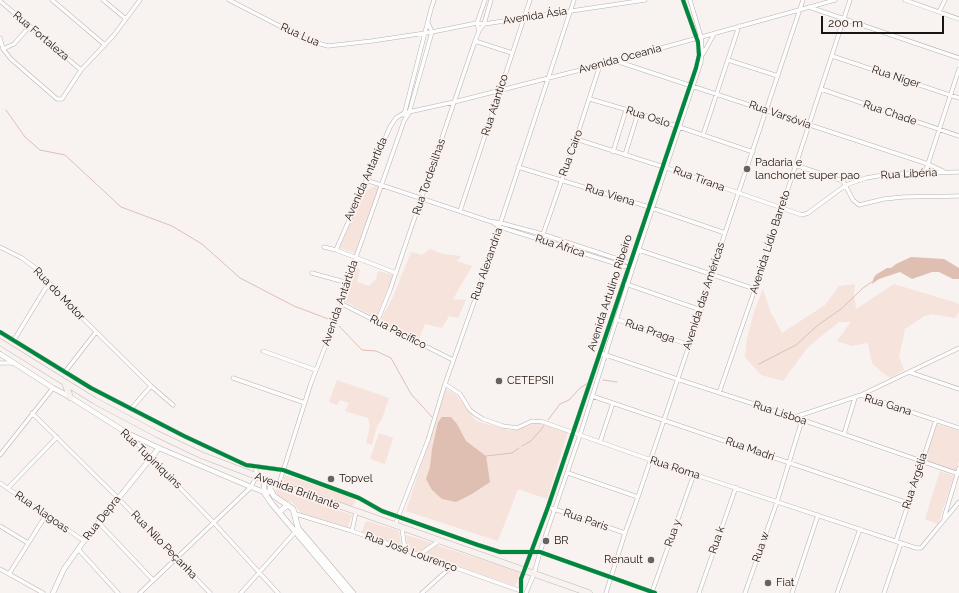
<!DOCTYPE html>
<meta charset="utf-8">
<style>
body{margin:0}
#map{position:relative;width:959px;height:593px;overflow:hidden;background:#f8f2f0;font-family:Raleway,sans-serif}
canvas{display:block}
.scale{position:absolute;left:821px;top:16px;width:123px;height:18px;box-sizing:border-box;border:2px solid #181514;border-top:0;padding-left:5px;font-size:12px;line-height:14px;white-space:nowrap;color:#181514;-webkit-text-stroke:3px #fbf1ed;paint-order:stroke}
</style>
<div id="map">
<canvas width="959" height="593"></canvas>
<div class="scale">200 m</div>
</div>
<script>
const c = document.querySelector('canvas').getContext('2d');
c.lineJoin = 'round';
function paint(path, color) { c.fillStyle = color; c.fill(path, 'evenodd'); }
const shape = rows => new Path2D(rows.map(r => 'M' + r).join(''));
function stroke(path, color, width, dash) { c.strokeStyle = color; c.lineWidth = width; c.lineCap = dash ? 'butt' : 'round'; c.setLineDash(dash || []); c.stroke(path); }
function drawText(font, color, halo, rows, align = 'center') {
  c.font = font + ' Raleway,sans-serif'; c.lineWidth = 3.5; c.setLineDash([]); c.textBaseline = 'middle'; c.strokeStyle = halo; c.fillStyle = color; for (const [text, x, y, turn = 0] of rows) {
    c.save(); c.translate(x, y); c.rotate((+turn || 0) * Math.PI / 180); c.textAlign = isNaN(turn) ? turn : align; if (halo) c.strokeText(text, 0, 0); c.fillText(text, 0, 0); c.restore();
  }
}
const green = shape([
 [380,185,355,253,340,248,363,193,373,187],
 [430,249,443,254,461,256,457,261,472,266,453,299,466,300,458,318,449,316,442,328,425,324,419,339,380,321,393,297,411,252,422,255],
 [356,267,360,270,357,282,369,286,376,279,378,271,393,275,376,318,346,302],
 [855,284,854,295,856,309,894,284,957,303,959,305,959,312,955,318,932,314,924,316,905,329,899,357,904,370,891,378,884,374,872,363,868,343,851,346,837,341,851,322,839,322,808,347,783,381,761,375,745,357,747,339,754,312,763,289,770,311,782,333,825,305,839,286],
 [337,380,389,398,382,419,377,426,372,445,366,443,370,426,368,418,345,411,349,403,340,400,337,405,329,402],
 [446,389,456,395,476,421,512,431,541,421,568,432,547,499,518,489,498,541,406,511],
 [937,424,959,431,959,461,956,471,924,460],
 [379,433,393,438,385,464,370,459],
 [940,471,954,476,938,524,925,519],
 [285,475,354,498,356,501,351,507,283,483],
 [276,489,352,515,348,527,301,513,292,502,283,499,275,494],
 [367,521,399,531,401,546,362,532,365,523],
 [406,535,432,543,419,553,408,548],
 [436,545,520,572,518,580,515,586,423,554]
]);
const water = shape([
 [911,257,944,259,959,268,959,279,953,279,939,272,932,272,912,279,900,272,879,279,872,284,874,277,877,274,887,268,891,268,896,264],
 [442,417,451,417,457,424,466,441,486,456,490,482,472,494,456,502,442,499,432,490,426,479,430,467,432,449,438,422]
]);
const stream = shape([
 [6,110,25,137,40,150,65,155,121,207,172,226,202,244,240,278,294,306,331,320],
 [339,326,362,350,376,351,391,358,411,394,432,417],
 [759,364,796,345,818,325,841,309,863,288,873,281],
 [603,380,617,382],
 [548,420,560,404,569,400,580,388,588,383],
 [522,446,531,441,544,426],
 [486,456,512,453,519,448]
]);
const minor = shape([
 [52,0,105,45],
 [103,0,126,19],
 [229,0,307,40,328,46,372,41,432,32,477,23,484,24,645,0],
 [905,0,959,19],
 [0,1,81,70],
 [809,7,959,58],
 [939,12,945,0],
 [479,31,477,23,485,0],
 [0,38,3,49,11,59,57,99,62,99,81,70,114,35,140,0],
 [475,41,512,53],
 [3,49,14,44,30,26],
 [703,54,714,34],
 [832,56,959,98],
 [728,60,778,76],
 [616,61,928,164,943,171],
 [821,89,959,136],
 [590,99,638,113,753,152],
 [404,115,431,9,434,0],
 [703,135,739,26],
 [576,139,667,168,802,215,808,213,846,185,866,178,889,174,959,172],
 [613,152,626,110],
 [625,155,638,113],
 [795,165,843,181,853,200,859,205,884,199,903,197,959,196],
 [518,167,649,207,725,233],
 [925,173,959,69],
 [366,180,489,221,501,223,542,234,630,263],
 [460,211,530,0],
 [492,222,500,227,630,268],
 [541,240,576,139,600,65],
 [0,247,22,258,38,270,64,300,151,386,173,405],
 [324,247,336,250,396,273],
 [336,250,390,127,396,118,404,113,454,102,600,65,835,0],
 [639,250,755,289],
 [312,273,348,283],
 [626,284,701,310],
 [342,304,453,360],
 [616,319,689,345],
 [377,322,390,290,475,41,479,31,484,24,491,0],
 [0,332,91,388,184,436,246,465,283,470,359,498,382,511,478,545,500,552,540,552,655,593],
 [14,340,45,289,50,284],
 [263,351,316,370],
 [600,353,677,379,794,417,959,474],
 [0,363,13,363],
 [65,372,96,332],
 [909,372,959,348],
 [233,378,305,403],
 [445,384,460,394,470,410,475,414,483,419,503,426,517,428,532,421,543,422,651,460,916,548,921,548,959,502],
 [719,393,755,289,850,0],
 [861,395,909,372,959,389],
 [592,396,908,503],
 [131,409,151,386],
 [32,413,118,498,210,593],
 [795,417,861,395,959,428],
 [844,434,855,398],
 [129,435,214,523,278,593],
 [600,442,613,403],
 [0,455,53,388],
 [568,473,638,497],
 [0,483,84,541],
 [279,484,311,383,342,304,356,257,404,121,409,113,432,32,428,23],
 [8,488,57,437],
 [548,507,625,533],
 [296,514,352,531,521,591],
 [944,518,959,468],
 [98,522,153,580],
 [395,525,428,440,445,384,478,291,574,0],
 [0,526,28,543],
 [402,528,405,550],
 [352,531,356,512],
 [896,541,936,420],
 [78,549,118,593],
 [419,555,439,541],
 [0,569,43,593],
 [9,574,46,515],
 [652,592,694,474],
 [140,593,251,487,256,477,256,467],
 [241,593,296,531],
 [422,593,451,567,449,566],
 [521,593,521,579,548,507,696,68,699,55,698,42,683,0],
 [526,593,534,574,540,552,580,435,634,264,701,62,702,49,701,37,690,0],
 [606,593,625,533,638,497,701,310,725,233,803,0],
 [699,593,736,487],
 [745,593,777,502,802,420],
 [792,593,818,515],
 [837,593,860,529],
 [884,593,901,543]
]);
const tertiary = shape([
 [0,354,53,388,70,397,127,433,159,448,251,487,264,492,272,492],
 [53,593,64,569,84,541,159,448]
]);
const secondary = shape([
 [264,479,264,492,272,504,347,593],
 [271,482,270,489,274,496,293,509,298,528,353,593],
 [279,512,288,505]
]);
const primary = shape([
 [0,342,95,401,157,434,201,455,264,479,589,593],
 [65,383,70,397]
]);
const cycleway = shape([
 [0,332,91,388,184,436,246,465,283,470,359,498,382,511,478,545,500,552,540,552,655,593],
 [521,593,521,579,548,507,696,68,699,55,698,42,683,0]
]);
const markers = [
 [747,169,4,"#666261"],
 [499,381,4,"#666261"],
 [331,479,4,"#666261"],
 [546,541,4,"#666261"],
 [651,560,4,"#666261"],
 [768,583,4,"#666261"]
];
const streetNames = [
 ["Avenida Ásia",535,16,-9],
 ["Rua Lua",300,35,24],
 ["Rua Fortaleza",41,36,40],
 ["Avenida Oceania",620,59,-15],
 ["Rua Niger",896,77,18],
 ["Rua Atantico",495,105,-72],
 ["Rua Chade",890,113,19],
 ["Rua Varsóvia",780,115,19],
 ["Rua Oslo",648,117,18],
 ["Rua Cairo",571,153,-70],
 ["Rua Libéria",909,174,-3],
 ["Rua Tordesilhas",429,177,-71],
 ["Avenida Antartida",366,179,-66],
 ["Rua Tirana",699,179,20],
 ["Rua Viena",610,195,17],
 ["Avenida Lídio Barreto",770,242,-72],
 ["Rua África",560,246,18],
 ["Rua Alexandria",487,264,-71],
 ["Avenida Artulino Ribeiro",610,293,-72],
 ["Rua do Motor",59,294,46],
 ["Avenida das Américas",704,296,-72],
 ["Avenida Antártida",340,303,-71],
 ["Rua Praga",650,331,19],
 ["Rua Pacífico",398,332,27],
 ["Rua Gana",888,405,17],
 ["Rua Lisboa",780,413,18],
 ["Rua Madri",750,449,19],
 ["Rua Tupiniquins",151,459,44],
 ["Rua Roma",675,468,18],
 ["Rua Argélia",915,481,-72],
 ["Avenida Brilhante",297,491,20],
 ["Rua Alagoas",42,512,35],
 ["Rua Depra",102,518,-52],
 ["Rua Paris",586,520,19],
 ["Rua y",673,533,-70],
 ["Rua k",717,540,-71],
 ["Rua Nilo Peçanha",164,545,46],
 ["Rua w",761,547,-71],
 ["Rua José Lourenço",411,552,20]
];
const poiNames = [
 ["Padaria e",755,163],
 ["lanchonet super pao",755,176],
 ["CETEPSII",507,381],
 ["Topvel",339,479],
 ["BR",554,541],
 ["Renault",643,560,"right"],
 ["Fiat",776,583]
];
paint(green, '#f5e3dc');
paint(water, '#e0bfb3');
stroke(stream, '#e0bfb3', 1);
stroke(minor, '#b7b2b1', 4.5);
stroke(tertiary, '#b7b2b1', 5.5);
stroke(secondary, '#b7b2b1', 6);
stroke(primary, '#c3b9b5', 7);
stroke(minor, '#fefdfd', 3.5);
stroke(tertiary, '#fefdfd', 4.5);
stroke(secondary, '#fefdfd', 5);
stroke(primary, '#f7f2f0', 6);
stroke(cycleway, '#00873e', 4);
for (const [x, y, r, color] of markers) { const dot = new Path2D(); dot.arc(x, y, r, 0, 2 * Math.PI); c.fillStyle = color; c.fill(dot); stroke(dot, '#fbf1ed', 1.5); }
drawText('11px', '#181514', '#fbf1ed', streetNames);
drawText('11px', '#181514', '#fbf1ed', poiNames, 'left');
</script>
